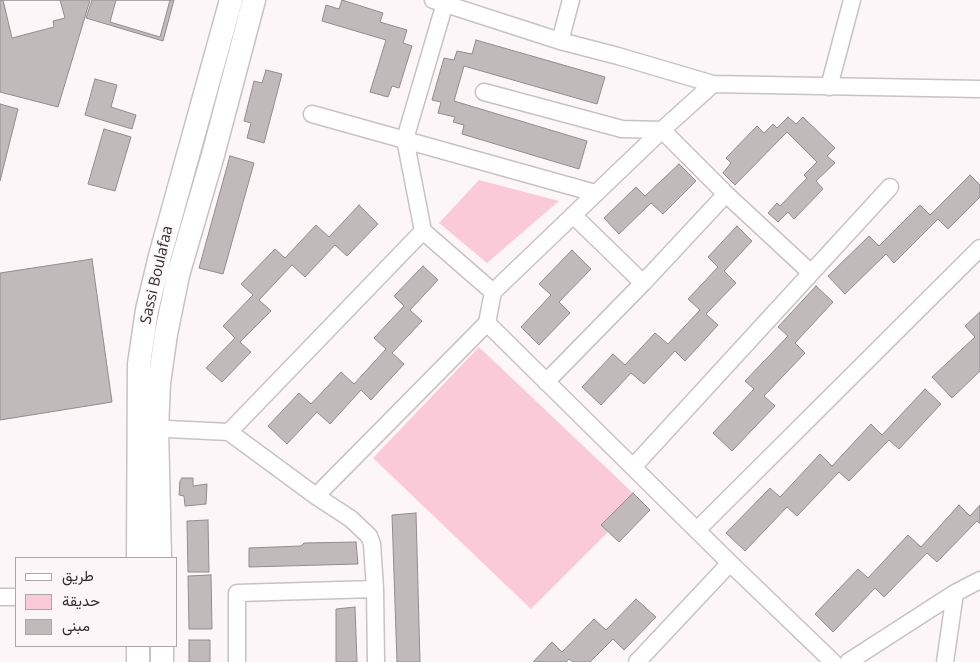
<!DOCTYPE html>
<meta charset="utf-8">
<style>
body{margin:0}
#map{position:relative;width:980px;height:662px;overflow:hidden;background:#fcf6f8;font-family:"Open Sans",Vazirmatn,sans-serif}
canvas{display:block}
.legend{position:absolute;left:15px;top:557px;width:162px;height:90px;box-sizing:border-box;background:#fcf6f8;border:1px solid #aba6a8;margin:0;padding:6px 9px;list-style:none;font-size:15px;color:#312f30}
.legend li{display:flex;align-items:center;gap:10px;height:25px}
.legend b{width:25px;border:1px solid #aba6a8}
</style>
<div id="map">
<canvas width="980" height="662"></canvas>
<ul class="legend">
<li><b style="height:6px;background:#fff"></b>طريق</li>
<li><b style="height:14px;background:#facad8"></b>حديقة</li>
<li><b style="height:14px;background:#c0babb"></b>مبنى</li>
</ul>
</div>
<script>
const c = document.querySelector('canvas').getContext('2d');
c.lineJoin = 'round';
function paint(path, color) { c.fillStyle = color; c.fill(path, 'evenodd'); }
const shape = rows => new Path2D(rows.map(r => 'M' + r).join(''));
function stroke(path, color, width, dash) { c.strokeStyle = color; c.lineWidth = width; c.lineCap = dash ? 'butt' : 'round'; c.setLineDash(dash || []); c.stroke(path); }
function drawText(font, color, halo, rows, align = 'center') {
  c.font = font + ' "Open Sans",sans-serif'; c.lineWidth = 4; c.setLineDash([]); c.textBaseline = 'middle'; c.strokeStyle = halo; c.fillStyle = color; for (const [text, x, y, turn = 0] of rows) {
    c.save(); c.translate(x, y); c.rotate((+turn || 0) * Math.PI / 180); c.textAlign = isNaN(turn) ? turn : align; if (halo) c.strokeText(text, 0, 0); c.fillText(text, 0, 0); c.restore();
  }
}
const green = shape([
 [479,180,559,201,487,263,439,223],
 [479,347,633,493,601,525,608,532,531,609,373,458]
]);
const building = shape([
 [0,0,90,0,58,107,0,92,0,0],
 [3,0,60,0,65,18,53,21,54,27,12,38,3,0],
 [92,0,174,0,163,41,86,18,92,0],
 [116,0,170,0,160,37,110,22,116,0],
 [342,0,383,13,380,22,407,30,403,43,412,46,399,88,392,86,388,97,370,92,386,40,322,21,326,5,339,9,342,0],
 [476,40,605,77,597,104,464,66,454,101,587,141,579,169,462,134,464,125,453,122,455,117,438,113,441,102,432,100,444,58,454,60,457,51,472,54,476,40],
 [266,70,282,74,264,143,247,138,251,123,244,121,254,81,262,83,266,70],
 [95,79,117,85,111,107,136,115,132,129,85,115,95,79],
 [0,104,18,109,0,181,0,104],
 [788,117,796,124,803,117,835,148,827,156,835,163,816,181,823,189,794,219,788,212,778,222,768,213,777,203,780,206,807,178,804,175,817,162,787,132,735,185,723,173,731,163,726,158,757,126,764,133,773,124,777,128,788,117],
 [104,129,131,137,115,191,88,184,104,129],
 [230,156,254,163,223,274,199,268,230,156],
 [679,164,696,181,663,214,651,203,619,234,604,218,636,187,645,196,679,164],
 [970,175,980,185,980,197,948,229,938,219,894,263,886,254,845,294,828,276,869,236,879,246,920,205,930,215,970,175],
 [359,205,378,224,347,256,335,245,305,277,292,265,259,300,271,311,240,342,251,352,222,382,206,368,235,338,223,326,253,295,241,284,275,249,285,258,316,225,329,237,359,205],
 [737,226,752,241,724,271,736,283,706,314,718,325,685,361,675,351,644,384,631,373,601,405,582,387,613,354,625,365,655,333,668,344,700,310,688,299,718,267,708,257,737,226],
 [572,250,591,269,559,302,570,313,539,345,521,327,551,295,539,284,572,250],
 [92,259,112,402,0,420,0,273,92,259],
 [423,266,438,280,410,310,422,321,392,353,404,364,371,400,361,390,330,424,317,412,287,444,268,426,299,393,311,404,341,372,354,384,386,349,374,338,404,306,394,296,423,266],
 [816,286,833,302,795,343,805,353,764,396,775,406,732,451,713,433,754,389,745,381,788,336,778,327,816,286],
 [980,312,980,371,952,398,932,377,975,337,965,326,980,312],
 [925,389,941,404,899,449,889,440,849,481,839,472,797,516,787,507,745,551,726,533,770,488,780,497,820,454,832,466,871,424,882,435,925,389],
 [182,478,193,478,193,486,207,484,206,504,185,506,184,496,179,495,180,481,182,478],
 [633,493,650,510,619,542,601,525,633,493],
 [959,505,970,516,980,505,980,524,977,521,937,562,927,553,884,597,875,588,833,632,815,614,858,569,868,578,908,535,921,547,959,505],
 [416,513,420,662,397,662,392,515,416,513],
 [208,520,209,572,188,572,187,521,208,520],
 [356,542,358,564,249,567,249,548,301,546,304,543,356,542],
 [211,575,212,629,189,629,188,576,211,575],
 [636,599,656,617,624,650,613,639,590,662,573,662,569,659,566,662,533,662,552,642,562,652,594,619,606,630,636,599],
 [355,607,357,662,336,662,336,609,355,607],
 [189,640,210,640,210,662,189,662,189,640]
]);
const street = shape([
 [433,0,560,41,618,56,713,84,980,89],
 [445,3,405,139,423,231,493,292],
 [560,41,571,0],
 [829,87,852,0],
 [484,92,622,129,662,130,726,194,811,273],
 [312,114,595,193],
 [573,215,643,283],
 [487,323,730,563,833,662],
 [546,382,643,283,726,194],
 [147,428,229,432,316,496,487,323,493,292,662,130,713,84],
 [229,432,423,231],
 [633,467,890,187],
 [316,496,351,519,369,536,372,544,375,589,376,662],
 [697,530,980,248],
 [0,597,16,597],
 [237,662,237,593,375,589],
 [637,662,730,563],
 [848,662,955,593,980,580],
 [945,662,955,593]
]);
const secondary = shape([
 [138,558,139,364,147,310,160,256,231,0],
 [160,558,157,428,159,383,166,334,178,275,213,155,254,0],
 [162,646,162,662],
 [138,662,138,646]
]);
const streetNames = [
 ["Sassi Boulafaa",157,275,-77]
];
paint(green, '#facad8');
paint(building, '#c0babb');
stroke(building, '#928c8e', 1);
stroke(street, '#c9c2c4', 19);
stroke(secondary, '#c9c2c4', 25);
stroke(street, '#fff', 16);
stroke(secondary, '#fff', 22);
drawText('15px', '#312f30', '#fcf6f8', streetNames);
</script>
